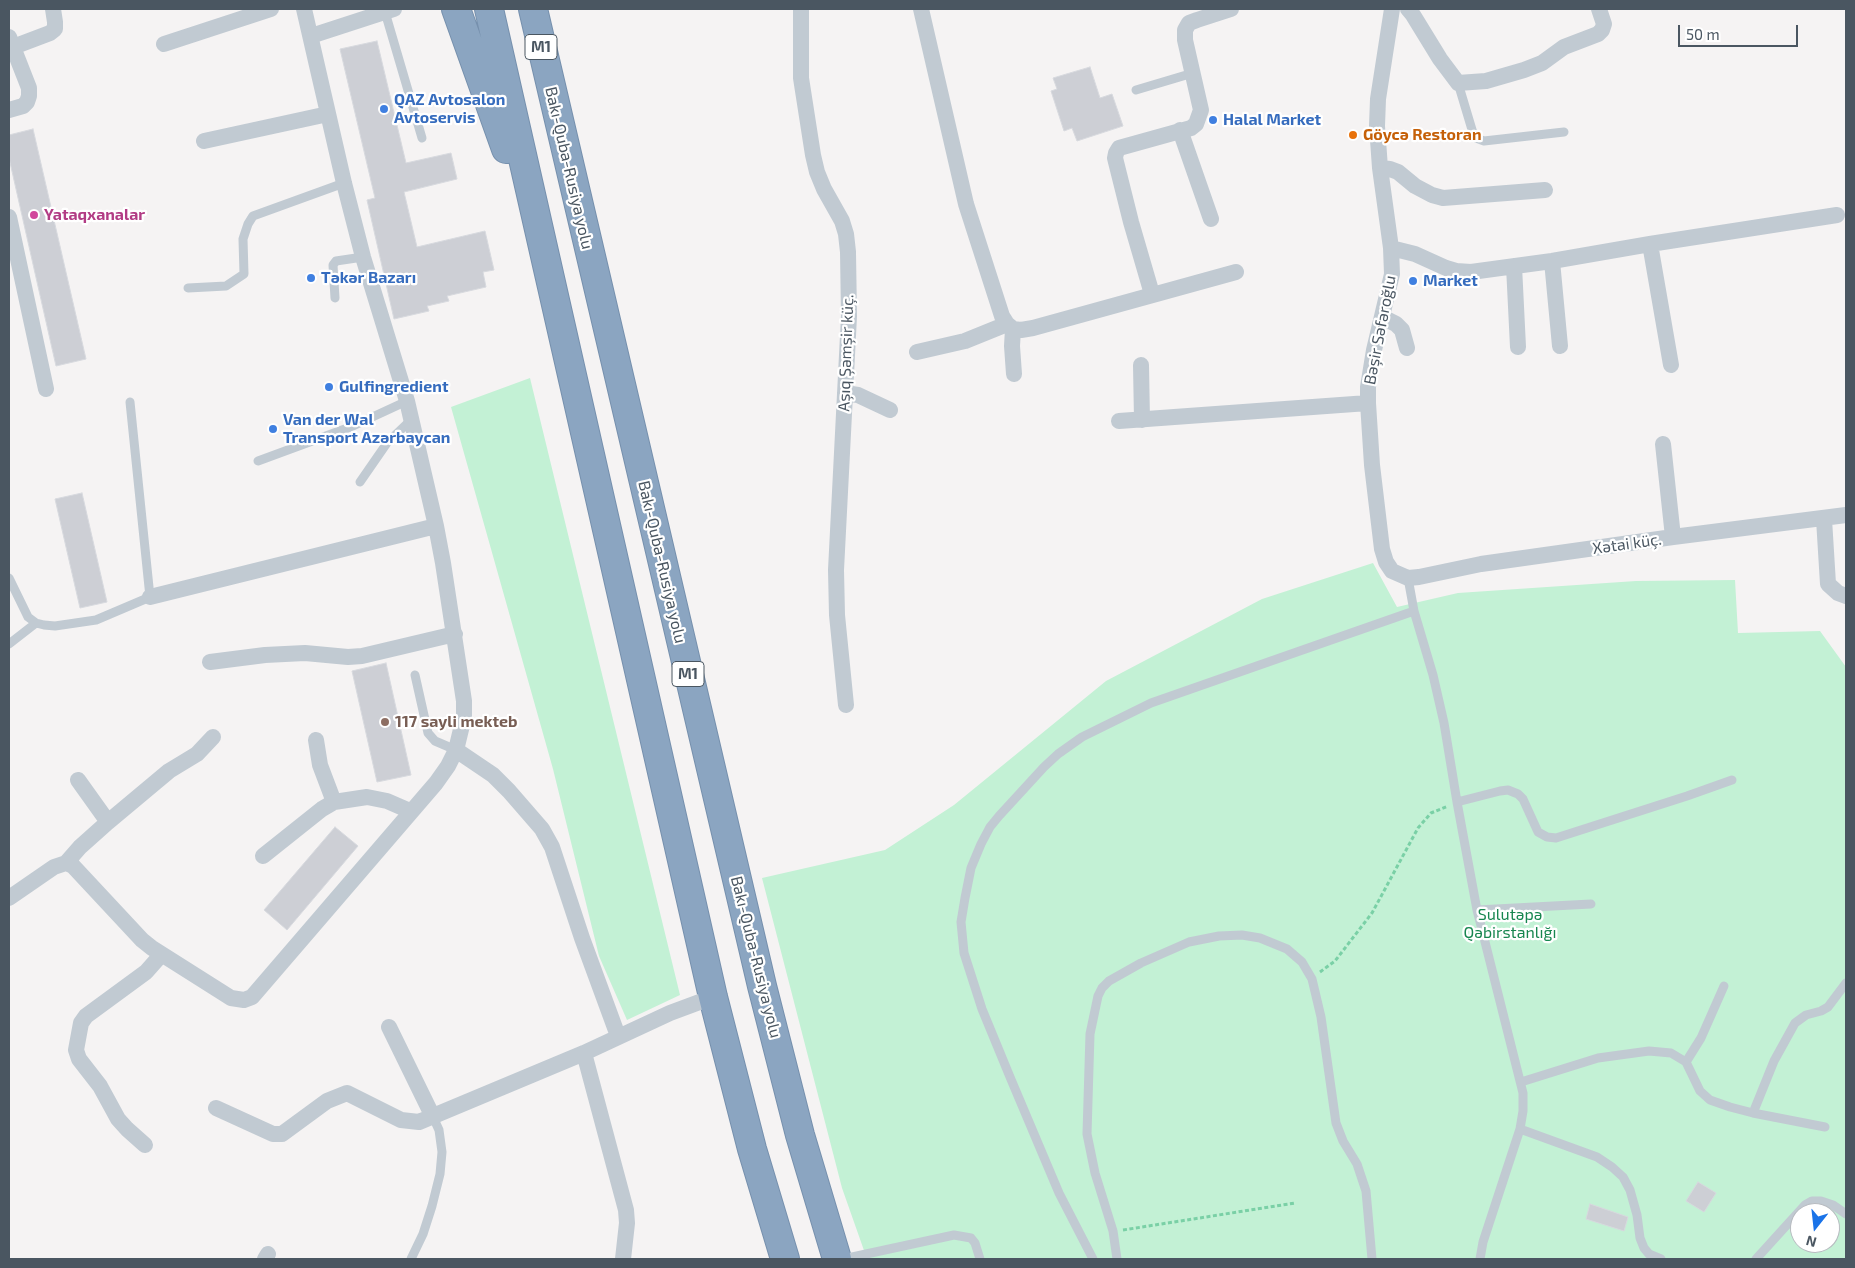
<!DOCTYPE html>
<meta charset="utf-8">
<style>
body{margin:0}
#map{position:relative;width:1855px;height:1268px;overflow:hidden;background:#f5f3f3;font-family:"Exo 2",sans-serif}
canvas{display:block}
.frame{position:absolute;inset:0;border:10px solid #4a5661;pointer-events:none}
.north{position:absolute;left:1790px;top:1203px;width:50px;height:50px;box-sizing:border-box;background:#fff;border:1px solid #b7bbc0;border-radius:50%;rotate:196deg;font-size:14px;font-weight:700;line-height:20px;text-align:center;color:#4a5661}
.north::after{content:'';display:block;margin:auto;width:18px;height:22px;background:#1a73e8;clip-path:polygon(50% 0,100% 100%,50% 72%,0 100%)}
.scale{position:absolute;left:1678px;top:25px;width:120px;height:22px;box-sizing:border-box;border:2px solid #4a5661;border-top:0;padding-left:6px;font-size:15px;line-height:18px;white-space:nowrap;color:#4a5661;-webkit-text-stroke:4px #fff;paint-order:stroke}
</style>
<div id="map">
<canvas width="1855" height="1268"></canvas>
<div class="frame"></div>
<div class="north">N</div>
<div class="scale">50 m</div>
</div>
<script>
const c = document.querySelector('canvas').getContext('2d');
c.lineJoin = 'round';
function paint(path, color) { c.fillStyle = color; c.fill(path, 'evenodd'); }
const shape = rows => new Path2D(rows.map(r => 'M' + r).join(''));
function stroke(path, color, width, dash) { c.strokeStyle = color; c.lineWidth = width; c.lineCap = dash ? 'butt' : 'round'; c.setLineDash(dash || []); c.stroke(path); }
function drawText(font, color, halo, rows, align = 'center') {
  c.font = font + ' "Exo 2",sans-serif'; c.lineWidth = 4.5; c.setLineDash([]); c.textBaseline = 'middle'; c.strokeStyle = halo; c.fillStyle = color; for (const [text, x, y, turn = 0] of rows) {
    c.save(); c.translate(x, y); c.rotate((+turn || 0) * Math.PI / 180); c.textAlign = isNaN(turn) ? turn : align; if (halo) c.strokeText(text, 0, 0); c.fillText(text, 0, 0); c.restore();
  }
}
const green = shape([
 [530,378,680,995,627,1020,599,956,553,769,451,407],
 [1373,563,1397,607,1458,593,1636,581,1735,580,1738,633,1820,631,1846,667,1846,1259,867,1259,842,1188,762,878,885,850,954,805,1106,681,1262,599],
 [1800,1213,1830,1213,1830,1243,1800,1243]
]);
const building = shape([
 [377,41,406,163,451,153,457,179,404,192,417,247,485,231,494,270,483,272,486,287,447,296,449,301,427,306,429,311,394,319,367,200,375,198,340,49,377,41],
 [1090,67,1100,98,1112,94,1123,126,1077,141,1072,128,1064,131,1051,91,1057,89,1053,78,1090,67],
 [33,129,86,359,56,366,9,158,9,135,33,129],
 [82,493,107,602,80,608,55,499,82,493],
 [386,663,411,775,377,782,352,671,386,663],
 [335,827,358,846,287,930,264,910,335,827],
 [1698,1182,1716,1193,1704,1212,1686,1201,1698,1182],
 [1590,1204,1628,1217,1624,1231,1586,1219,1590,1204]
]);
const path = shape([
 [1320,972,1335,961,1372,913,1418,828,1431,813,1448,806],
 [1123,1230,1295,1203]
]);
const lane = shape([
 [385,12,422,138],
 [1458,83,1473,133,1476,138,1484,141,1564,132],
 [1136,90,1193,73],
 [188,288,226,286,244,274,243,239,248,224,253,216,344,183],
 [335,298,333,265,336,261,363,257],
 [258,461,353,426,407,401],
 [360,482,387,443,411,420],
 [9,578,28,617,36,623,44,625,55,626,96,620,150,597,130,402],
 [1408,578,1414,611,1433,675,1444,723,1457,802,1477,910,1523,1093,1523,1111,1520,1129,1483,1242,1480,1259],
 [9,644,36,623],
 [415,675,428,733,435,741,456,750],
 [1457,802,1500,791,1508,790,1518,794,1523,799,1538,832,1547,837,1556,838,1687,796,1732,780],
 [1477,910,1591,904],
 [1686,1062,1701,1038,1724,986],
 [1521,1082,1598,1058,1649,1051,1671,1053,1686,1062,1700,1091,1710,1100,1730,1107,1753,1113,1774,1061,1795,1023,1806,1015,1821,1011,1828,1007,1846,983],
 [1753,1113,1825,1127],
 [1520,1129,1597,1157,1612,1167,1623,1177,1630,1190,1637,1215,1640,1238,1644,1248,1649,1254,1661,1259],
 [411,1259,423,1234,432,1206,440,1174,442,1152,439,1130,433,1117],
 [843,1259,954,1235,971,1238,975,1243,980,1259],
 [1093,1259,1059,1193,1010,1077,982,1009,964,953,961,922,965,898,971,868,981,844,990,827,999,816,1044,767,1058,754,1082,737,1151,703,1414,611],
 [1117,1259,1113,1231,1095,1173,1087,1134,1090,1034,1098,996,1102,988,1109,981,1141,963,1189,942,1219,936,1242,935,1260,938,1287,949,1302,962,1312,979,1321,1017,1336,1123,1343,1141,1357,1164,1366,1191,1372,1259],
 [1756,1259,1805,1205,1812,1201,1821,1201,1833,1205,1846,1214]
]);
const street = shape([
 [801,9,801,78,813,155,817,172,824,189,842,221,846,234,848,252,849,316,836,570,837,615,846,705],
 [921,9,966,204,1002,316,1007,324,1013,329,1021,330,1033,328,1236,272],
 [1392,9,1378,99,1377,126,1380,168,1391,248,1392,274,1374,350,1368,387,1368,403,1372,465,1382,549,1386,562,1392,571,1408,578,1419,577,1481,564,1673,537,1846,515],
 [1408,9,1413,15,1440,59,1458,83,1486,81,1524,70,1542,63,1564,47,1598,34,1602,30,1604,24,1599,9],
 [311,36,394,9],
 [9,37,29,88,29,96,27,102,23,106,9,110],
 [164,44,271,9],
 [13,47,50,33,55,29,55,22,53,9],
 [1180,130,1211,219],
 [204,141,328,114],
 [1380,168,1390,169,1398,172,1415,186,1432,195,1443,198,1545,190],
 [9,217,46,389],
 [1650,244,1671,365],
 [1391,248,1415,254,1446,268,1456,271,1471,272,1552,261,1650,244,1837,215],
 [1552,261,1560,346],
 [1514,266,1518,347],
 [1152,294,1131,222,1115,158,1116,153,1119,148,1191,128,1196,124,1201,110,1185,40,1185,30,1189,23,1197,20,1231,9],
 [1382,317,1396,324,1402,330,1407,348],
 [1013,329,1012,346,1014,374],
 [917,352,965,341,1007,324],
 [1141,365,1142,420],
 [845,393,858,395,890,410],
 [1119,421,1368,403],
 [1663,444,1673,537],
 [1824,519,1828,584,1838,593,1846,596],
 [150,597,436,526],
 [210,662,265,655,305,653,348,657,362,656,455,634],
 [316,740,320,765,334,802],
 [456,750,493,775,509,791,542,829,552,847,582,938,618,1036],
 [78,780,108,822],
 [263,856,322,809,334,802,367,797,387,801,410,811],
 [66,863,80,847,108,822,169,771,197,754,213,737],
 [9,898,54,867,66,863,73,866,142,940,152,948,231,998,244,1000,252,997,436,783,448,766,456,750,464,717,464,701,443,563,436,526,407,401,363,257,344,183,304,9],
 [389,1027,433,1117],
 [584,1053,626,1210,627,1223,623,1259],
 [216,1108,273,1134,282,1134,327,1101,347,1093,401,1120,419,1122,584,1053,670,1013,713,997],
 [145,1145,127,1129,118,1119,100,1086,79,1059,76,1050,81,1023,86,1016,146,972,161,955],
 [265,1259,268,1254]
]);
const highway = shape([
 [456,9,506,149],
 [489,9,713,997,752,1149,785,1259],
 [533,9,762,986,800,1135,837,1259]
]);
const markers = [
 [384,109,5,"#3f7fe0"],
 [1213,120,5,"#3f7fe0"],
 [1353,135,5,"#e8710a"],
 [34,215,5,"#d1479c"],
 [311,278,5,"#3f7fe0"],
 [1413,281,5,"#3f7fe0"],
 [329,387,5,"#3f7fe0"],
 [273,429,5,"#3f7fe0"],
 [385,722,5,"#8d6e63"]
];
const shields = [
 [541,47,32],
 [688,674,32]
];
const shieldNames = [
 ["M1",541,47],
 ["M1",688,674]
];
const shopNames = [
 ["QAZ Avtosalon",394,100],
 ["Avtoservis",394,118],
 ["Halal Market",1223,120],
 ["Təkər Bazarı",321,278],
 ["Market",1423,281],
 ["Gulfingredient",339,387],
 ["Van der Wal",283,420],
 ["Transport Azərbaycan",283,438]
];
const foodNames = [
 ["Göycə Restoran",1363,135]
];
const streetNames = [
 ["Bakı-Quba-Rusiya yolu",569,168,77],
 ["Bəşir Səfəroğlu",1380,330,-79],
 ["Aşıq Şəmşir küç.",846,353,-88],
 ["Xətai küç.",1627,544,-8],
 ["Bakı-Quba-Rusiya yolu",662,562,77],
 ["Bakı-Quba-Rusiya yolu",756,957,76]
];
const hotelNames = [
 ["Yataqxanalar",44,215]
];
const educationNames = [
 ["117 sayli mekteb",395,722]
];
const parkNames = [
 ["Sulutəpə",1510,915],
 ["Qəbirstanlığı",1510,933]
];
paint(green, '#c3f1d5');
paint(building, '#cdcfd5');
stroke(building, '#d7d9de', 1);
stroke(highway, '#7690ad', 30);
stroke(path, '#7ad0a6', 3, [4, 2.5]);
stroke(lane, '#c1cad2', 9);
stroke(street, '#c1cad2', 16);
stroke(highway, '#8ba5c1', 28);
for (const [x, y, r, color] of markers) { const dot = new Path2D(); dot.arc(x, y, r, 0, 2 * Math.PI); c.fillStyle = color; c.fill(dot); stroke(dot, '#fff', 2); }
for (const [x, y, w] of shields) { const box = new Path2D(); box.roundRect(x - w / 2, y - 12.5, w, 25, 4); c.fillStyle = '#fff'; c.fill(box); stroke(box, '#4a5661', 1); }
drawText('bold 15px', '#4a5661', null, shieldNames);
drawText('bold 16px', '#366cbe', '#fff', shopNames, 'left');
drawText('bold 16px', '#c56008', '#fff', foodNames, 'left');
drawText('16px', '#4a5661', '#fff', streetNames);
drawText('bold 16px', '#b23c85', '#fff', hotelNames, 'left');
drawText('bold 16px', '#785e54', '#fff', educationNames, 'left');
drawText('16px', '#17864f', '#fff', parkNames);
</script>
